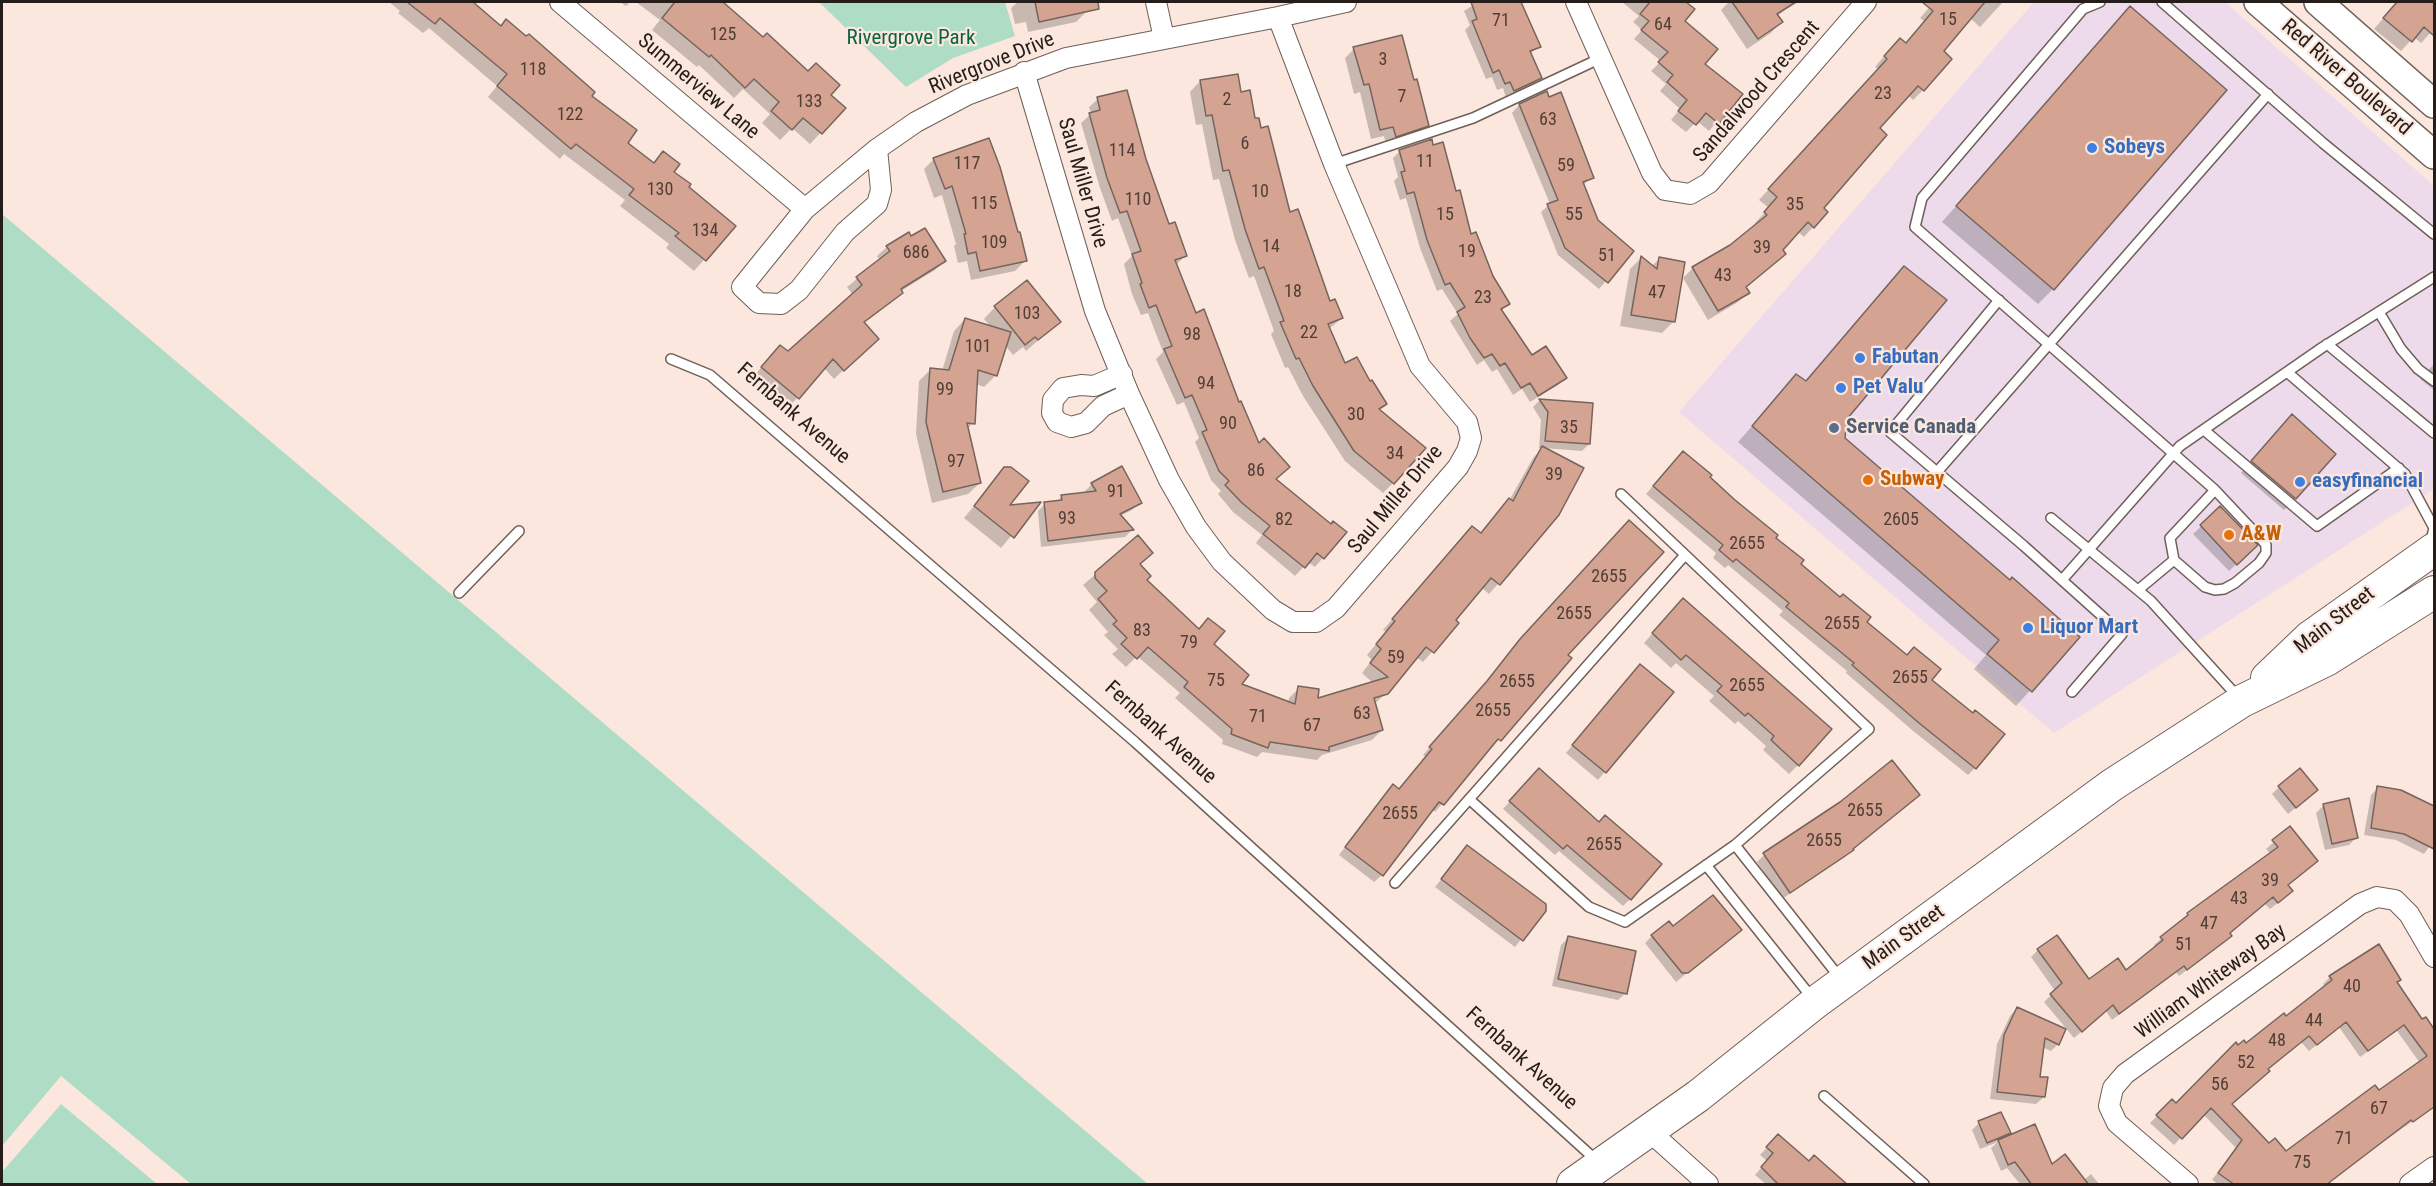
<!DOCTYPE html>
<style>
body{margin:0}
#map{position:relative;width:2436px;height:1186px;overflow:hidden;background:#fbe7dd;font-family:"Roboto Condensed",sans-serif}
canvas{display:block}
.frame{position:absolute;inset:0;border:3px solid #241d19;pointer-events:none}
</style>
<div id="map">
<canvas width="2436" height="1186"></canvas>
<div class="frame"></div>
</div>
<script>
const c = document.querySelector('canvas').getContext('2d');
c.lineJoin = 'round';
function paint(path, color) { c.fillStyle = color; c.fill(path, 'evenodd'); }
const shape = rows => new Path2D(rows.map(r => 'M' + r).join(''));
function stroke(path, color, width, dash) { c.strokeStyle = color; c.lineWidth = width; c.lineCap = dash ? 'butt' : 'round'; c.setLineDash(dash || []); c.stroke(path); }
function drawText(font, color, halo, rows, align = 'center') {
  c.font = font + ' "Roboto Condensed",sans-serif'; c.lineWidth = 4.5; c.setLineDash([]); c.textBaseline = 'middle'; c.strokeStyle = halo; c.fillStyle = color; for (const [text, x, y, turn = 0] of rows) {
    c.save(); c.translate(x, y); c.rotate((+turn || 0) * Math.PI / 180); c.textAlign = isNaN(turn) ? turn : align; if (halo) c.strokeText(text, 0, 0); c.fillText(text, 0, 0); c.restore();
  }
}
const commercial = shape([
 [2034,2,2225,2,2434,186,2434,489,2054,733,1679,412]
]);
const green = shape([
 [819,2,1005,2,1015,36,953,58,906,87],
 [2,214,1122,1162,1148,1184,191,1184,61,1076,2,1146],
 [61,1104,157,1184,2,1184,2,1172]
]);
const shadow = shape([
 [389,2,472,2,500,27,590,96,626,143,653,163,663,153,672,172,687,187,734,226,694,271,666,248,669,244,620,206,625,200,564,154,560,159,488,97,497,86,429,28,423,33,398,13,400,11],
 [620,2,630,2,626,6],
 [636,2,720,2,844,108,810,144,792,128,780,140,762,123,770,114,743,89,734,98,699,65,697,67,652,30,660,20],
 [1018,2,1092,2,1088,10,1076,22,1028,32,1026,22,1015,24,1011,8],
 [1478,2,1505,2,1539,46,1530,54,1540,78,1533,85,1506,98,1503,88,1497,90,1492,77,1486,79,1465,30,1470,25,1464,11],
 [1622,2,1683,2,1693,9,1683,21,1703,64,1741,94,1709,131,1697,121,1686,132,1671,120,1680,109,1660,91,1666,84,1651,71,1661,61,1634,39,1642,30,1633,22,1639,16],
 [1729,2,1795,2,1777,16,1781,22,1771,33,1747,49,1721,10],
 [1934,2,2003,2,1980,27,1970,18,1942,52,1923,90,1913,100,1908,95,1878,128,1822,208,1813,227,1804,237,1797,231,1781,250,1784,254,1745,288,1748,293,1738,302,1708,320,1683,278,1693,268,1731,246,1757,225,1755,223,1769,208,1759,200,1878,69,1875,67,1890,49,1905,45,1925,22,1920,18],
 [2397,2,2434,2,2434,29,2421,43,2414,37,2401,51,2374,29],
 [2130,8,2053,289,2038,304,1942,222],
 [1354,49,1427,125,1418,135,1386,145,1384,136,1371,139,1360,92,1354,94,1345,58],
 [1200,81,1240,93,1254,120,1289,214,1329,303,1342,318,1329,329,1344,365,1369,383,1385,403,1379,410,1393,483,1383,493,1345,461,1303,396,1288,367,1285,368,1271,334,1274,331,1254,276,1249,278,1235,240,1219,179,1213,180,1202,124,1196,125,1190,92],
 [1546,93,1592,177,1582,186,1596,221,1632,251,1599,289,1558,255,1541,212,1550,204,1512,113,1519,105],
 [1098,99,1144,159,1168,226,1185,256,1176,265,1195,315,1275,479,1331,525,1344,533,1315,567,1308,562,1295,576,1256,543,1262,535,1233,512,1218,494,1221,491,1211,480,1195,442,1199,438,1184,402,1177,405,1156,359,1163,352,1148,313,1141,315,1132,294,1124,264,1132,256,1118,218,1112,221,1100,188,1081,123,1091,114,1089,107],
 [1400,151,1455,193,1470,236,1508,304,1501,311,1532,357,1565,378,1558,385,1530,402,1522,389,1513,395,1497,369,1492,372,1484,360,1477,365,1450,321,1458,314,1442,289,1437,291,1420,248,1406,198,1400,200,1394,181,1398,177,1393,158],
 [934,159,1025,261,1015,271,971,280,967,261,958,263,954,246,956,244,942,195,934,198,924,169],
 [911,238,944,261,935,270,901,291,892,302,863,324,867,348,834,379,824,368,789,407,753,377,771,356,788,353,853,295,847,287,880,260,877,256,887,247],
 [1641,258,1651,267,1659,259,1674,321,1662,333,1620,326,1630,269],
 [1904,268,1845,419,1844,438,2010,581,2078,637,2016,706,1974,669,1986,655,1738,442,1797,376,1805,382],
 [995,307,1059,322,1026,351,1023,347,1013,355,1005,345,996,375,984,387,976,384,973,423,967,429,980,483,968,494,932,503,916,434,919,381,930,370,942,371,954,331,965,319,991,327,984,319],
 [2434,364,2434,390,2420,379],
 [1540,400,1589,444,1582,451,1543,448,1558,514,1498,584,1489,594,1481,587,1454,620,1457,623,1432,652,1423,662,1416,657,1387,693,1374,704,1382,730,1372,740,1322,755,1317,760,1262,752,1257,757,1222,744,1223,740,1175,698,1180,693,1137,656,1126,667,1112,654,1118,649,1104,635,1108,632,1089,610,1097,602,1083,585,1138,537,1139,565,1145,580,1211,644,1239,684,1288,703,1289,698,1299,688,1316,700,1373,683,1362,673,1372,660,1367,655,1386,632,1383,630,1462,538,1480,534,1510,499,1533,458,1542,448,1539,448,1541,420,1533,407],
 [2281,428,2334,454,2284,510,2241,473],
 [1675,460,1708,477,1774,538,1799,564,1930,680,1975,768,1968,775,1912,730,1846,673,1847,671,1779,615,1783,611,1728,565,1725,568,1713,558,1716,553,1646,494],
 [1007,466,1026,481,1006,507,1038,504,1001,548,964,518],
 [1092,484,1140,502,1132,510,1120,516,1132,530,1125,537,1041,547,1038,511,1045,504,1056,503,1062,496,1086,493,1085,491],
 [2220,508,2256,545,2229,571,2193,534],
 [1622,529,1566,655,1569,659,1442,804,1435,812,1432,809,1382,875,1374,882,1339,855,1386,793,1393,786,1398,790,1426,757,1423,755,1480,691,1512,648],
 [1674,609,1798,765,1789,774,1763,750,1766,746,1738,721,1735,724,1709,701,1714,696,1676,663,1671,668,1644,643],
 [1633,673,1672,693,1598,780,1566,753],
 [1532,777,1630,899,1623,906,1559,851,1555,855,1503,809],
 [2279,787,2309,797,2288,814,2272,794],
 [2378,788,2401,792,2434,808,2434,840,2424,854,2396,840,2364,835,2371,795],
 [2348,800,2357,837,2349,845,2325,850,2316,813,2323,806],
 [2290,828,2316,861,2287,886,2284,898,2270,909,2265,904,2228,934,2223,943,2179,976,2176,972,2112,1020,2106,1011,2074,1038,2044,1002,2055,991,2031,957,2038,950,2089,981,2126,972,2156,948,2154,945,2188,914,2271,854,2266,849],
 [1467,847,1547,907,1515,947,1435,887],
 [1851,849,1845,857,1782,899,1757,862,1764,855],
 [1652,936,1732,937,1676,982,1645,943],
 [1568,938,1626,993,1618,1000,1552,986,1561,945],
 [2330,977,2396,983,2434,1036,2434,1106,2324,1184,2218,1184,2212,1180,2236,1148,2203,1114,2174,1145,2150,1123,2172,1101,2176,1105,2238,1047,2246,1045,2286,1018,2325,987,2323,984],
 [2339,1027,2360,1057,2397,1031,2420,1063,2286,1153,2269,1146,2231,1105,2267,1069,2301,1042,2309,1051],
 [2017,1008,2058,1044,2051,1051,2042,1047,2038,1078,2044,1097,2036,1104,1990,1099,1997,1044,2010,1016],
 [1979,1123,2009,1133,2003,1139,2051,1166,2084,1180,2091,1174,2099,1184,2020,1184,2007,1168,2001,1171,1991,1148,1998,1142,1980,1149,1972,1130],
 [1771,1143,1809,1162,1846,1184,1766,1184,1755,1175,1767,1161,1760,1155]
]);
const building = shape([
 [407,2,473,2,501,26,506,19,526,36,529,34,595,92,592,96,637,130,628,143,654,163,663,151,680,164,674,172,691,184,689,187,736,226,706,261,675,236,679,233,629,195,634,189,576,144,571,149,497,86,507,74,440,18,435,24,407,2],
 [675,2,723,2,763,37,767,33,808,71,816,63,840,85,831,95,846,108,822,134,803,118,792,130,771,111,779,102,754,79,745,88,711,55,709,57,662,18,675,2],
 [1035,2,1098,2,1099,9,1039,22,1035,2],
 [1471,2,1521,2,1541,47,1530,51,1542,78,1514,91,1510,82,1505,84,1499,70,1493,73,1472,21,1477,19,1471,2],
 [1650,2,1686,2,1695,9,1685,21,1718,49,1705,64,1743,94,1719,124,1706,113,1696,125,1678,111,1687,100,1667,82,1673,75,1658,62,1668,52,1641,30,1649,21,1640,14,1650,2],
 [1732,2,1796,2,1777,14,1783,22,1758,39,1732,2],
 [1922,2,1985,2,1944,51,1952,59,1924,91,1918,86,1880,128,1887,135,1824,208,1828,212,1814,228,1808,222,1783,250,1786,254,1746,287,1750,293,1718,311,1692,267,1730,245,1767,215,1764,212,1777,197,1768,189,1887,59,1884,56,1900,38,1906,43,1933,11,1922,2],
 [2397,2,2434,2,2434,36,2424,27,2412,42,2383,18,2397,2],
 [2130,6,2227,90,2054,290,1956,206,2130,6],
 [1402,35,1414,80,1417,79,1429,126,1396,137,1393,127,1380,130,1369,84,1364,85,1353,47,1402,35],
 [1238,74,1241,92,1250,90,1255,118,1259,118,1261,128,1268,126,1290,212,1298,209,1330,301,1335,299,1343,318,1328,324,1345,363,1357,357,1370,381,1372,380,1387,404,1379,409,1426,448,1394,484,1354,451,1313,386,1299,358,1296,359,1280,322,1284,321,1264,267,1259,269,1245,229,1229,170,1223,171,1212,115,1206,116,1200,80,1238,74],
 [1127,90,1146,159,1169,224,1175,222,1187,256,1175,260,1196,313,1204,309,1239,402,1241,401,1259,443,1264,438,1290,467,1276,479,1331,524,1333,521,1347,532,1324,559,1317,553,1305,568,1263,534,1270,526,1242,503,1225,485,1229,481,1219,471,1202,432,1207,430,1192,395,1185,398,1164,349,1172,346,1156,305,1149,308,1140,284,1142,283,1132,254,1141,251,1127,211,1120,213,1107,178,1089,113,1100,110,1097,97,1127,90],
 [1547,91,1549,97,1561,92,1594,178,1583,182,1598,220,1634,251,1608,283,1565,248,1547,204,1558,200,1519,104,1547,91],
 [989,138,1000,167,1018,232,1020,232,1027,261,980,271,976,252,968,254,964,234,966,234,952,186,945,189,933,158,989,138],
 [1432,139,1433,145,1443,142,1456,191,1460,190,1471,234,1476,232,1493,276,1510,304,1501,309,1532,355,1546,346,1567,378,1538,396,1530,383,1521,388,1505,363,1500,366,1492,354,1484,358,1470,338,1457,312,1465,307,1450,283,1445,285,1427,240,1414,192,1407,194,1401,172,1405,171,1399,150,1432,139],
 [925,228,946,261,901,289,903,293,864,322,879,339,844,371,833,359,799,399,761,367,780,345,788,351,862,285,856,277,890,251,886,246,909,232,911,236,925,228],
 [1641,256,1657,269,1659,257,1685,262,1675,322,1631,315,1641,256],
 [1904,266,1947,300,1847,419,1845,438,2010,580,2012,577,2080,637,2032,692,1987,654,1999,640,1752,426,1796,374,1806,381,1904,266],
 [1027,280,1061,322,1038,340,1035,337,1025,345,994,306,1027,280],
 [965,318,1011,332,997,376,978,370,975,424,967,423,981,483,943,492,926,422,930,368,949,370,965,318],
 [1539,399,1593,403,1590,444,1545,441,1548,412,1539,399],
 [2292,414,2336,454,2296,499,2251,461,2292,414],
 [1542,446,1584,468,1559,515,1500,585,1491,578,1456,620,1459,623,1434,653,1426,647,1388,694,1374,698,1383,730,1329,747,1329,751,1270,742,1268,748,1231,734,1232,729,1184,687,1188,682,1148,647,1137,659,1121,644,1127,638,1113,624,1117,621,1098,599,1107,591,1095,578,1095,572,1138,535,1153,553,1140,564,1151,576,1147,580,1199,629,1208,618,1225,631,1214,644,1249,675,1242,684,1295,704,1298,686,1319,689,1318,698,1388,677,1370,663,1381,649,1376,644,1395,621,1392,619,1472,526,1481,533,1509,498,1513,501,1542,446],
 [1683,451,1712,475,1710,477,1735,500,1778,535,1776,538,1804,560,1801,564,1840,597,1843,594,1871,617,1867,622,1907,655,1914,647,1941,669,1932,680,1973,713,1975,710,2005,734,1976,769,1919,723,1852,665,1854,663,1786,607,1789,603,1736,559,1733,562,1719,550,1723,545,1653,486,1683,451],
 [1122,466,1142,503,1120,514,1134,530,1048,541,1044,502,1062,500,1061,495,1096,491,1091,483,1122,466],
 [1004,467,1011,467,1029,481,1010,505,1041,502,1014,538,974,506,1004,467],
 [2220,506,2258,545,2237,565,2200,525,2220,506],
 [1629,520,1664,552,1568,655,1572,658,1501,741,1498,739,1444,805,1439,802,1383,876,1345,847,1393,784,1399,789,1432,749,1429,747,1487,681,1520,639,1629,520],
 [1683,598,1832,729,1799,766,1771,740,1774,736,1748,713,1745,716,1717,691,1722,686,1686,655,1681,660,1652,633,1683,598],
 [1640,664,1674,692,1606,773,1572,745,1640,664],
 [1892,760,1920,795,1853,849,1854,850,1790,893,1763,853,1840,802,1892,760],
 [1539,768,1599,822,1605,815,1662,864,1631,900,1567,845,1563,849,1509,801,1539,768],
 [2300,768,2318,790,2296,808,2278,786,2300,768],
 [2377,786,2401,790,2434,806,2434,849,2404,834,2371,828,2377,786],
 [2349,798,2358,838,2332,844,2323,804,2349,798],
 [2290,826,2318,861,2288,885,2293,891,2278,903,2273,897,2230,933,2232,936,2187,970,2184,966,2119,1014,2113,1005,2082,1032,2050,994,2062,983,2037,949,2057,935,2089,979,2118,958,2126,970,2163,940,2160,937,2188,915,2187,913,2278,847,2272,840,2290,826],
 [1467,845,1546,904,1546,911,1523,941,1441,879,1467,845],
 [1713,895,1742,930,1688,973,1682,973,1651,935,1669,921,1673,926,1713,895],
 [1568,936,1636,951,1627,994,1558,979,1568,936],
 [2379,944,2401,980,2397,982,2422,1019,2426,1017,2434,1029,2434,1107,2413,1122,2411,1120,2326,1185,2235,1185,2218,1173,2242,1140,2211,1108,2182,1139,2156,1115,2172,1099,2176,1103,2236,1042,2238,1045,2244,1040,2246,1043,2284,1013,2286,1016,2332,980,2329,976,2379,944],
 [2346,1022,2368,1051,2404,1025,2427,1056,2379,1090,2375,1085,2286,1151,2275,1138,2269,1143,2232,1104,2270,1071,2268,1069,2309,1036,2317,1045,2346,1022],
 [2017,1007,2066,1029,2059,1045,2045,1038,2040,1077,2048,1077,2045,1097,1997,1092,2004,1035,2017,1007],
 [2001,1112,2011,1133,1987,1143,1978,1121,2001,1112],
 [2035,1124,2052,1164,2065,1154,2089,1185,2032,1185,2015,1162,2008,1165,1998,1140,2035,1124],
 [1778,1134,1809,1161,1814,1155,1848,1185,1779,1185,1761,1167,1773,1153,1766,1147,1778,1134]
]);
const lane = shape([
 [2100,2,2083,9,1922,198,1915,227,2215,490,2170,538,2174,560,2205,587,2215,590,2224,589,2235,583,2259,563,2266,553,2266,545,2262,540,2215,490],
 [2162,2,2323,143,2434,234],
 [1334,164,1473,118,1601,58],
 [1999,300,1890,432,2024,546,2122,634,2072,692],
 [2379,312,2401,349,2418,369,2434,381],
 [2327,344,2434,433],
 [671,359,710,375,1135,742,1597,1161],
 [2287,372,2405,474,2434,528,2430,545],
 [2204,430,2317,526,2399,468],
 [1937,472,2268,94],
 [1621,494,1869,729,1735,845,1840,978],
 [2051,518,2151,601,2238,697],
 [2062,580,2180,446,2323,347,2434,277],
 [2138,590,2174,560],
 [459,593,519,531],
 [1469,799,1589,907,1625,922,1735,845],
 [1706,865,1813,999],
 [1395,883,1685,555],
 [1824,1096,1924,1184]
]);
const street = shape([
 [560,2,805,209],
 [1156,2,1164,38],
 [1576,2,1652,173,1665,190,1690,194,1709,183,1866,2],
 [1024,72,1095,311,1129,394,1169,480,1196,527,1222,562,1273,610,1293,622,1316,622,1336,608,1458,467,1467,451,1471,438,1467,422,1420,366,1334,164,1278,17],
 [877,149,881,190,877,204,845,232,799,290,781,304,759,303,742,287,805,209,877,149,916,122,967,95,1066,58,1278,17,1346,2],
 [1122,374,1094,386,1081,385,1063,388,1053,400,1052,413,1057,422,1071,427,1086,423,1103,406,1129,394],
 [1648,1130,1708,1184],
 [2188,1184,2117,1123,2109,1106,2113,1088,2125,1074,2360,904,2377,897,2395,900,2409,914,2434,957],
 [2410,1184,2434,1167]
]);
const secondary = shape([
 [2258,2,2434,155],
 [2318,2,2434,104]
]);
const primary = shape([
 [2267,678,2310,637,2434,549],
 [1573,1184,1698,1096,1816,1002,2112,785,2242,701,2328,659,2434,592]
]);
const markers = [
 [2092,148,6,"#3f7fe0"],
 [1860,358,6,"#3f7fe0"],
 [1841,388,6,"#3f7fe0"],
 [1834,428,6,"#5c6f8a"],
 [1868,480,6,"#e8710a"],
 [2300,482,6,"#3f7fe0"],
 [2229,535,6,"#e8710a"],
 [2028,628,6,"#3f7fe0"]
];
const numberNames = [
 ["15",1948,20],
 ["71",1501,21],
 ["64",1663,25],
 ["125",723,35],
 ["3",1383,60],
 ["118",533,70],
 ["23",1883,94],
 ["7",1402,97],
 ["2",1227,100],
 ["133",809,102],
 ["122",570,115],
 ["63",1548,120],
 ["6",1245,144],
 ["114",1122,151],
 ["11",1425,162],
 ["117",967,164],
 ["59",1566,166],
 ["130",660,190],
 ["10",1260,192],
 ["110",1138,200],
 ["115",984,204],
 ["35",1795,205],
 ["15",1445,215],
 ["55",1574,215],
 ["134",705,231],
 ["109",994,243],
 ["14",1271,247],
 ["39",1762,248],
 ["19",1467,252],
 ["686",916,253],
 ["51",1607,256],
 ["43",1723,276],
 ["18",1293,292],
 ["47",1657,293],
 ["23",1483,298],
 ["103",1027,314],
 ["22",1309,333],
 ["98",1192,335],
 ["101",978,347],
 ["94",1206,384],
 ["99",945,390],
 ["30",1356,415],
 ["90",1228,424],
 ["35",1569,428],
 ["34",1395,454],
 ["97",956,462],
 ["86",1256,471],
 ["39",1554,475],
 ["91",1116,492],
 ["93",1067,519],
 ["82",1284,520],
 ["2605",1901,520],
 ["2655",1747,544],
 ["2655",1609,577],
 ["2655",1574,614],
 ["2655",1842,624],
 ["83",1142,631],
 ["79",1189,643],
 ["59",1396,658],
 ["2655",1910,678],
 ["75",1216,681],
 ["2655",1517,682],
 ["2655",1747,686],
 ["2655",1493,711],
 ["63",1362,714],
 ["71",1258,717],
 ["67",1312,726],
 ["2655",1865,811],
 ["2655",1400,814],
 ["2655",1824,841],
 ["2655",1604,845],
 ["39",2270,881],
 ["43",2239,899],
 ["47",2209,924],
 ["51",2184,945],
 ["40",2352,987],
 ["44",2314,1021],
 ["48",2277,1041],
 ["52",2246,1063],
 ["56",2220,1085],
 ["67",2379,1109],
 ["71",2344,1139],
 ["75",2302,1163]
];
const parkNames = [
 ["Rivergrove Park",911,39]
];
const streetNames = [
 ["Rivergrove Drive",992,64,-22],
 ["Red River Boulevard",2346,78,41],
 ["Summerview Lane",698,87,40],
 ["Sandalwood Crescent",1757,92,-49],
 ["Saul Miller Drive",1082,183,74],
 ["Fernbank Avenue",793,414,41],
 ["Saul Miller Drive",1396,500,-50],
 ["Main Street",2335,621,-38],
 ["Fernbank Avenue",1160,733,42],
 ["Main Street",1904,938,-36],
 ["William Whiteway Bay",2211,982,-36],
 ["Fernbank Avenue",1521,1059,42]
];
const shopNames = [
 ["Sobeys",2104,148],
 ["Fabutan",1872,358],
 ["Pet Valu",1853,388],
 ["easyfinancial",2312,482],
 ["Liquor Mart",2040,628]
];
const serviceNames = [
 ["Service Canada",1846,428]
];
const foodNames = [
 ["Subway",1880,480],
 ["A&W",2241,535]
];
paint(commercial, '#eddbec');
paint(green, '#afdcc5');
paint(shadow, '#0003');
paint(building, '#d4a391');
stroke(building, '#76645d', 1.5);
stroke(lane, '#6f5f57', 12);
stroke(street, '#6f5f57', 22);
stroke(secondary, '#6f5f57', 30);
stroke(primary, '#6f5f57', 34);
stroke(lane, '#fff', 9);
stroke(street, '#fff', 20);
stroke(secondary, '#fff', 27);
stroke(primary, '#fff', 32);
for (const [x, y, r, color] of markers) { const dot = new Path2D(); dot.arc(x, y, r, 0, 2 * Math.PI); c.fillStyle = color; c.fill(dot); stroke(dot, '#fbe7dd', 2); }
drawText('18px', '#503e37', null, numberNames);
drawText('21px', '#066343', '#fbe7dd', parkNames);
drawText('21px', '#241d19', '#fbe7dd', streetNames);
drawText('bold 21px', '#366cbe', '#fbe7dd', shopNames, 'left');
drawText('bold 21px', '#4e5e75', '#fbe7dd', serviceNames, 'left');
drawText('bold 21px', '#c56008', '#fbe7dd', foodNames, 'left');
</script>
